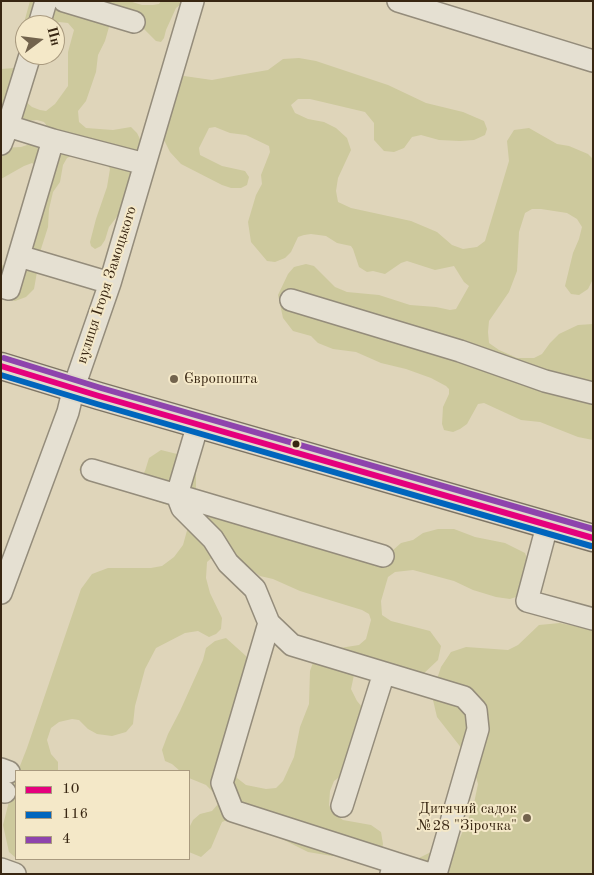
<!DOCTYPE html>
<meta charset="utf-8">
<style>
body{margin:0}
#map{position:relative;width:594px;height:875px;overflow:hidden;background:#dfd5ba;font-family:"Old Standard TT",serif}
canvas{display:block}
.frame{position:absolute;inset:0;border:2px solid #382612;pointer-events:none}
.legend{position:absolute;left:15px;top:770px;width:175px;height:90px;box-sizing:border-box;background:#f4e8c8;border:1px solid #a99a7f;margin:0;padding:6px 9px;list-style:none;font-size:15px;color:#382612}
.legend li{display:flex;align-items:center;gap:10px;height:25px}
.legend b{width:25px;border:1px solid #a99a7f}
.north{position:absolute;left:15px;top:15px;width:50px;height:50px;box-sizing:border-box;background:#f4e8c8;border:1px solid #a99a7f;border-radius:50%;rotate:75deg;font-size:14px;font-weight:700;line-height:20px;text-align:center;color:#382612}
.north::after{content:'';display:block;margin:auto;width:18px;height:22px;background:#72634d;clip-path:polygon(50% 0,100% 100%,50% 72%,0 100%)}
</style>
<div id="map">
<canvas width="594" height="875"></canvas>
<div class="frame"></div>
<ul class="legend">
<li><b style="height:6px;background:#e5007d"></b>10</li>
<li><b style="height:6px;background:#0065bd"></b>116</li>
<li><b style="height:6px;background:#8e44ad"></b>4</li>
</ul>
<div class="north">Пн</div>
</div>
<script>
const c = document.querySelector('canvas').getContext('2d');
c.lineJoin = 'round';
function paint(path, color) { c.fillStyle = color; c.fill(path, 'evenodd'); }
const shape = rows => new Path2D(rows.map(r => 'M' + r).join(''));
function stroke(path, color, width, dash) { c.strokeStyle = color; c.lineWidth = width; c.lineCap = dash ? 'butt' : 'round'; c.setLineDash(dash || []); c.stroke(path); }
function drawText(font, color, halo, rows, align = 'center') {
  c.font = font + ' "Old Standard TT",serif'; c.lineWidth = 4; c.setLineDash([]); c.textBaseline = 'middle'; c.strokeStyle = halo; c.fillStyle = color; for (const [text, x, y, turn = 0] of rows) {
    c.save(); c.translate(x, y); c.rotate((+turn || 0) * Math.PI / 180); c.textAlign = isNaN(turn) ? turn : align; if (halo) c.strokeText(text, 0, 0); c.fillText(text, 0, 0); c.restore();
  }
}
const green = shape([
 [30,1,129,1,142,5,153,5,159,4,161,1,185,1,176,8,166,30,164,38,161,42,156,41,142,27,115,23,109,27,105,41,98,55,96,72,86,101,78,111,79,122,86,128,113,130,131,127,137,133,143,145,126,205,109,227,105,240,101,246,95,249,91,246,90,242,96,219,107,187,110,169,107,164,79,155,71,156,67,158,63,165,60,182,53,192,49,209,48,227,41,249,34,289,26,297,15,301,1,297,1,265,5,266,11,262,15,246,13,237,16,226,23,211,37,166,32,163,24,166,1,179,1,148,21,147,33,143,50,130,44,122,37,120,1,124,1,69,15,68,25,101,32,107,40,110,46,111,55,104,68,86,68,52,74,30,68,23,59,22,55,26,25,25,24,39,23,32,25,19],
 [299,58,316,61,388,85,426,103,463,112,484,121,487,129,485,135,474,140,460,141,439,140,421,135,412,137,404,148,394,152,384,151,374,140,374,123,365,112,310,99,298,99,291,105,295,113,308,119,324,122,336,128,347,138,351,150,338,178,336,191,338,202,351,208,411,221,437,232,452,245,463,249,477,247,485,241,509,161,507,141,514,130,529,128,557,144,569,146,588,154,593,159,593,279,588,289,579,295,571,294,565,286,573,253,579,239,582,227,577,219,567,213,541,209,532,209,525,213,519,232,517,271,509,292,489,321,488,332,489,343,499,350,517,358,534,358,542,354,550,343,559,334,578,325,593,324,593,440,578,437,540,422,521,420,484,403,478,404,467,424,460,429,453,432,444,430,442,424,443,407,449,394,449,389,446,386,431,378,406,369,381,363,356,352,333,349,318,343,311,336,293,331,283,318,278,295,288,274,294,267,306,264,314,266,335,287,347,292,379,295,410,305,436,307,450,310,456,309,469,286,464,282,454,266,435,270,407,261,401,263,385,274,373,271,367,272,359,267,353,249,351,246,337,243,326,236,311,234,304,235,298,237,291,252,285,258,275,262,267,261,251,242,248,222,256,195,262,184,261,175,270,152,269,146,246,135,230,133,215,127,209,128,199,148,200,155,222,166,245,171,249,177,247,185,241,188,231,188,222,185,181,164,170,152,159,130,171,82,184,76,212,80,239,75,268,70,283,59],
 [161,450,181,455,196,466,196,489,200,495,392,551,401,543,413,540,423,533,438,529,454,529,475,537,505,543,525,553,531,569,522,595,510,599,496,597,473,590,454,581,413,570,395,572,388,577,381,601,382,615,391,621,430,631,441,646,438,660,420,677,369,665,354,675,351,689,357,701,368,714,348,771,334,781,330,791,329,805,333,813,343,820,371,825,381,832,383,844,380,856,332,856,308,852,272,834,232,818,222,822,211,848,201,857,189,852,189,828,193,820,200,814,212,811,218,804,213,792,206,785,189,778,189,771,180,771,172,764,165,761,162,750,168,734,180,711,203,660,206,648,215,641,226,638,246,656,254,674,236,771,237,778,246,785,266,789,276,788,283,781,294,757,300,727,309,704,310,671,315,657,327,647,340,648,359,645,366,639,371,620,369,614,362,610,300,591,273,579,260,576,237,559,215,555,207,562,206,578,210,593,222,618,221,629,216,634,209,637,198,631,185,633,156,648,145,669,135,706,133,724,126,732,112,736,97,734,88,729,79,720,72,719,59,722,51,728,47,740,51,754,58,762,58,771,18,771,27,748,81,589,92,574,108,568,151,568,162,566,174,557,183,545,188,527,177,508,161,503,83,474,79,470,81,465,83,462,88,461,141,476,145,471,149,458],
 [560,623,593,630,593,874,403,874,419,858,439,848,459,840,473,808,478,784,473,767,466,754,437,717,433,700,434,688,441,667,451,652,466,647,508,650,518,645,539,625],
 [16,774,16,858,9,852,3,825]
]);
const minor = shape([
 [64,1,134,22],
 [398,1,593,61],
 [39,25,46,1],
 [30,55,8,126,53,140,145,164],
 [1,144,8,126],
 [19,256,110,283],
 [1,287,9,289,53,140],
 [291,300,460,351,545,381,593,393],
 [198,424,177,495,182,508,213,539,228,563,255,589,269,623,292,645,464,697,476,710,478,729,436,874],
 [92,470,383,556],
 [547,526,527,601,593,619],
 [1,593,68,412,74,387,110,283,193,1],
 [269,623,222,783,233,811,395,863],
 [1,769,9,772],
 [1,791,5,792],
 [342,806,384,673],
 [1,869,15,874],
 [391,874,395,863,430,874]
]);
const major = shape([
 [1,366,99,396,593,538]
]);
const bus1 = shape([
 [1,366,99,396,593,538]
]);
const bus2 = shape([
 [1,375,97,404,591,546]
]);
const bus3 = shape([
 [4,358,101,388,593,529]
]);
const markers = [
 [174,379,5,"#72634d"],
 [296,444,4.5,"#382612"],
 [527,818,5,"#72634d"]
];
const streetNames = [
 ["вулиця Ігоря Замоцького",107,285,-72]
];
const poiNames = [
 ["Європошта",184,379],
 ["Дитячий садок",517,809,"right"],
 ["№28 \"Зірочка\"",517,826,"right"]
];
paint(green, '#cdc99d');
stroke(minor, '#948c7b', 24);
stroke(major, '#7d7464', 29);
stroke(minor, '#e5e0d2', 21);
stroke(major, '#e0dacb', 26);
stroke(bus1, '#e5007d', 6);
stroke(bus2, '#0065bd', 6);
stroke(bus3, '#8e44ad', 6);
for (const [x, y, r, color] of markers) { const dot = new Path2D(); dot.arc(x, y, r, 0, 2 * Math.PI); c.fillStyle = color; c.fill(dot); stroke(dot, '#f4e8c8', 2); }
drawText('15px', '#382612', '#f4e8c8', streetNames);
drawText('15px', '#382612', '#f4e8c8', poiNames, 'left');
</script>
